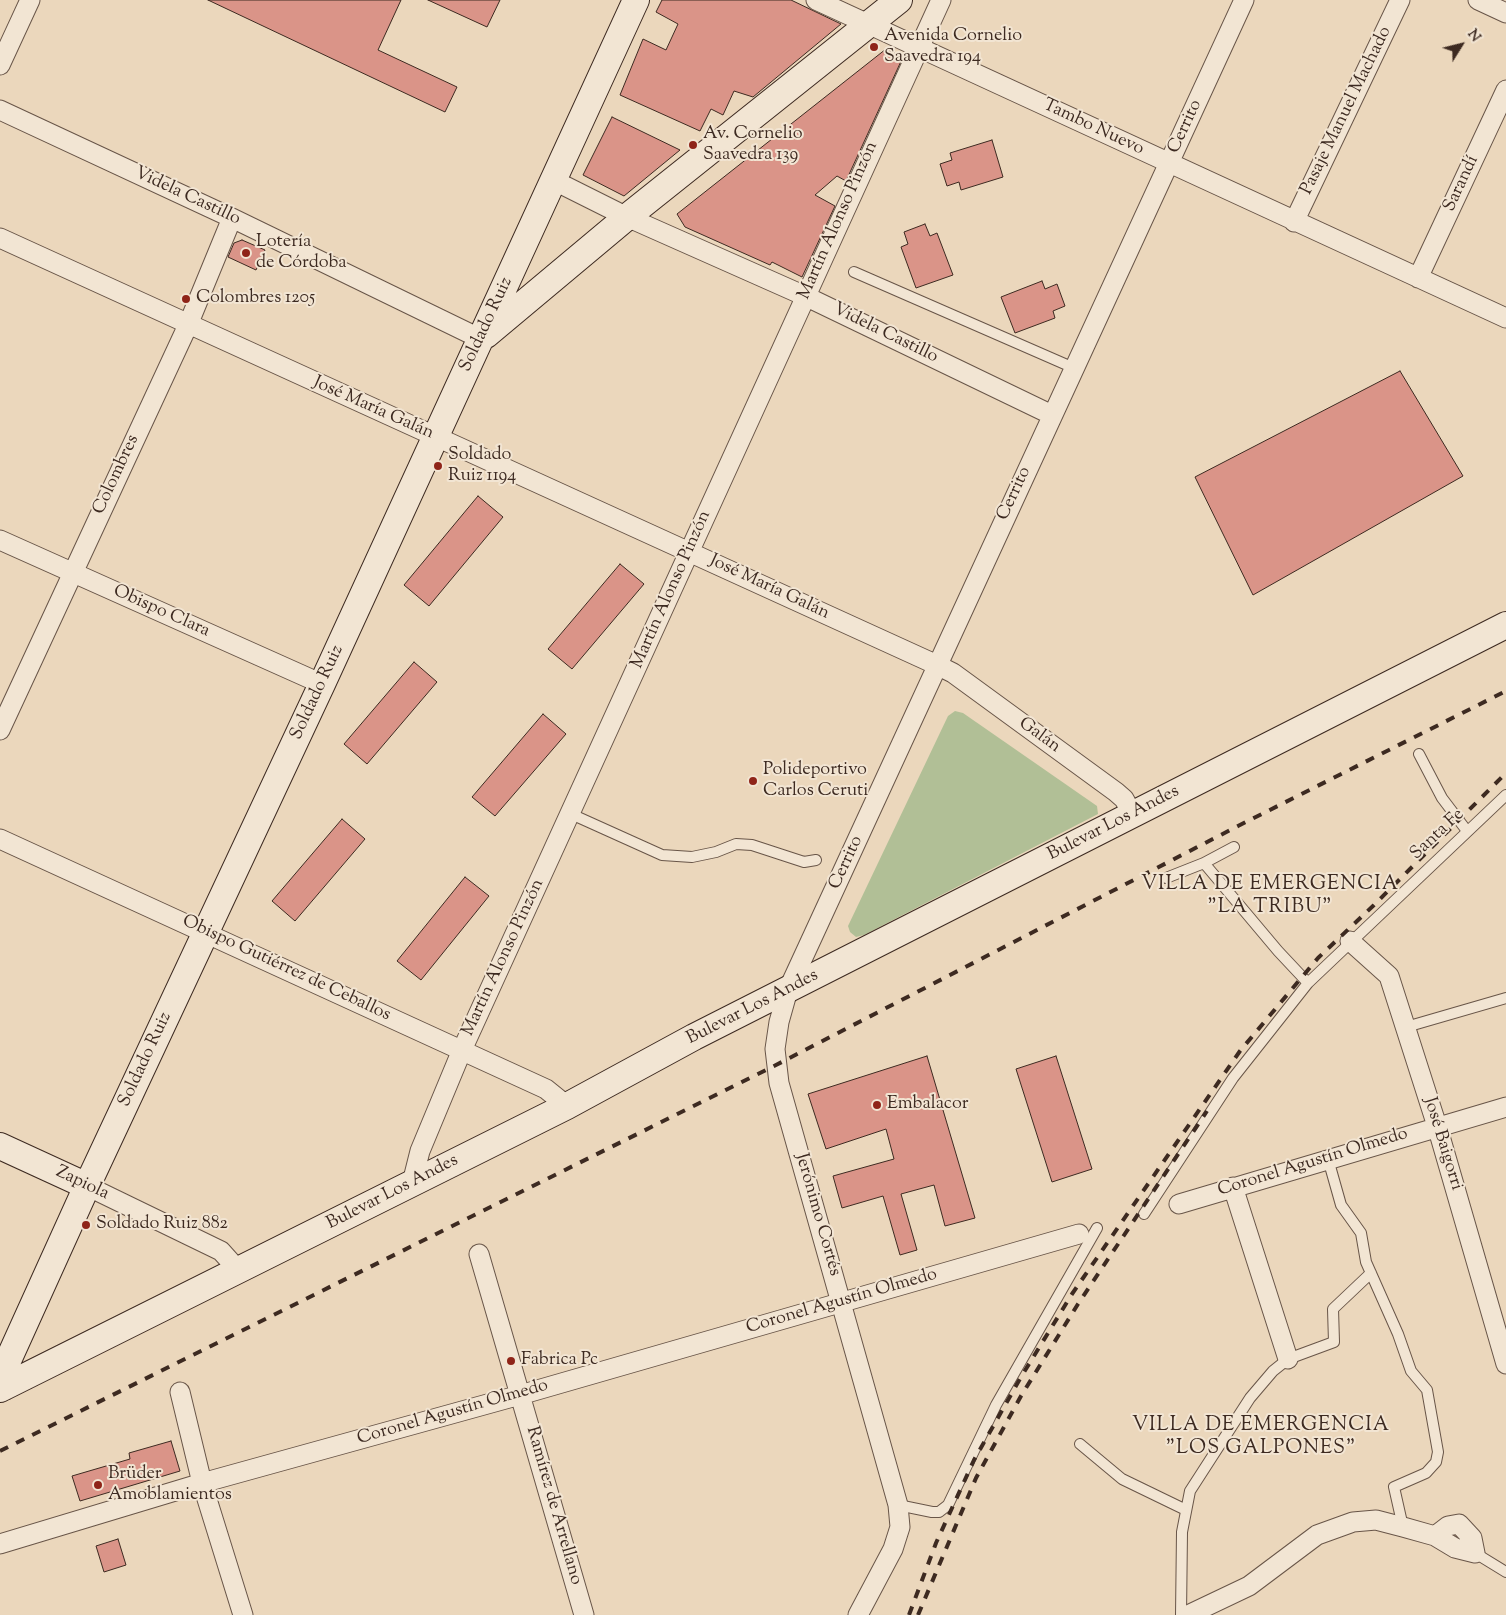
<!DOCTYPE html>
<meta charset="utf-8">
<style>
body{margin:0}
#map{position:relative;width:1506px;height:1615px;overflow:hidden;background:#ebd7bc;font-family:"Sorts Mill Goudy",serif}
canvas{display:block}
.north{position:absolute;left:1436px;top:20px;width:50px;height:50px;-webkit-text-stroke:4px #f2e5d3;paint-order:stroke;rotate:54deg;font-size:14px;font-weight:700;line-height:20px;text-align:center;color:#3d2a21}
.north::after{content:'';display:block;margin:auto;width:18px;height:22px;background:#3d2a21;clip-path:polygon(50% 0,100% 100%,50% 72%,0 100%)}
</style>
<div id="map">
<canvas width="1506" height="1615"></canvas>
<div class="north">N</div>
</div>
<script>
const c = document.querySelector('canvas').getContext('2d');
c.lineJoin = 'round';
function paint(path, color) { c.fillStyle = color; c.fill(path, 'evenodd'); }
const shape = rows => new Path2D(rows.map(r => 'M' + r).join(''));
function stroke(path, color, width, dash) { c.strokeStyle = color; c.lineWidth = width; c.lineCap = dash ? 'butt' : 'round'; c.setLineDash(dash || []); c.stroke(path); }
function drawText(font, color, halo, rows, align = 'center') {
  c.font = font + ' "Sorts Mill Goudy",serif'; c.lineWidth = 4; c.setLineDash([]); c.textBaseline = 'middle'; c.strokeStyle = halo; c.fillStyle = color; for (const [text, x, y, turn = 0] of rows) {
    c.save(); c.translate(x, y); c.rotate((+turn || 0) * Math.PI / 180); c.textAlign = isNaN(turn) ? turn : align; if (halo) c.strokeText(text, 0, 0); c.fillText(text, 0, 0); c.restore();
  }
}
const green = shape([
 [955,711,963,713,1097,806,1098,814,864,935,856,937,850,932,848,926,948,716]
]);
const building = shape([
 [208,0,401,0,378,50,457,87,445,112,208,0],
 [428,0,500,0,487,27,428,0],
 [662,0,791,0,841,24,753,97,734,91,723,115,711,109,700,131,620,95,643,39,666,50,678,24,656,12,662,0],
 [886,49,903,57,846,181,837,176,815,195,835,206,802,277,772,262,770,265,685,227,677,214,886,49],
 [612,117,680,150,624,196,583,175,612,117],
 [992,140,1003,177,961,190,959,182,947,186,940,164,952,160,950,153,992,140],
 [925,224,930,236,937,233,953,275,916,288,901,247,908,244,904,232,925,224],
 [242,240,265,250,256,270,228,257,234,243,242,240],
 [1042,281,1045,289,1057,284,1065,306,1053,311,1055,318,1015,333,1001,297,1042,281],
 [1400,371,1463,476,1253,595,1195,477,1400,371],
 [478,496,503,517,429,606,404,585,478,496],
 [620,564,644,584,572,669,548,649,620,564],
 [414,662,437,682,367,764,344,744,414,662],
 [543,714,566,734,495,816,472,797,543,714],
 [342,819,365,839,295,921,272,901,342,819],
 [465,877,489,896,421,980,397,961,465,877],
 [927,1056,975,1218,945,1226,934,1185,901,1194,917,1250,900,1255,883,1196,842,1208,833,1176,894,1159,886,1129,826,1149,808,1094,927,1056],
 [1056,1056,1092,1169,1052,1182,1016,1069,1056,1056],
 [171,1441,180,1471,80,1501,72,1476,130,1459,129,1453,171,1441],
 [118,1539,126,1565,104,1572,96,1546,118,1539]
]);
const lane = shape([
 [854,272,1074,368],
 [1419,754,1442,798,1467,831],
 [571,814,662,855,692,857,716,852,736,844,752,845,804,862,816,860],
 [1204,863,1278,951,1308,983],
 [1166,878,1204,863,1234,847],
 [1406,1027,1506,998],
 [1328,1159,1341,1205,1361,1233,1366,1262,1398,1334,1411,1371,1427,1390,1438,1452,1436,1462,1426,1473,1394,1487,1403,1527],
 [1144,1214,1233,1078,1308,983,1506,795],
 [1080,1444,1122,1479,1186,1510],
 [898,1505,932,1512,939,1512,948,1505,996,1405,1097,1228],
 [1475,1553,1506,1572],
 [1181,1615,1182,1532,1190,1491,1250,1398,1273,1371,1288,1359,1334,1342,1333,1309,1371,1273]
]);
const street = shape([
 [816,0,1506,318],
 [1478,0,1506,13],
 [0,65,30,0],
 [0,110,232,218,481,339],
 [553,180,627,217,805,296,1052,415],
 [1294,222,1400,0],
 [0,238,937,665,953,673,1116,792,1124,799,1133,815],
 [1418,278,1506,90],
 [0,540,322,684],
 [0,730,188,325,232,218],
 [0,839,546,1089,567,1106],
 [1350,941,1389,976,1437,1126,1506,1364],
 [412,1183,420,1151,462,1050,941,0],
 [87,1186,221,1251,238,1270],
 [1233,1187,1288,1359],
 [1179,1204,1506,1107],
 [479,1254,584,1615],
 [180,1392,202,1483,243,1615],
 [0,1544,202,1483,520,1395,1079,1234],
 [858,1615,893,1549,900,1527,898,1505,779,1083,775,1049,779,1022,788,990,1244,0],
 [1188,1615,1249,1586,1317,1535,1353,1522,1376,1520,1403,1527,1435,1536,1455,1548,1475,1553,1472,1538,1459,1524,1448,1526,1435,1536]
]);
const secondary = shape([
 [486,335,627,217,899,0],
 [0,1146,87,1186],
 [4,1387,6,1365,87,1186,322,684,636,0],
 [0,1389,567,1106,694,1037,1506,625]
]);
const rail = shape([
 [0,1451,776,1065,1238,826,1506,691],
 [909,1615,936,1543,974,1460,1021,1377,1072,1294,1240,1051,1318,958,1374,905,1506,773],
 [918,1615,976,1478,1021,1396,1078,1304,1207,1111]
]);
const markers = [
 [874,47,5,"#8f2418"],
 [693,145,5,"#8f2418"],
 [246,253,5,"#8f2418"],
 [186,299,5,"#8f2418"],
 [438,466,5,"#8f2418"],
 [753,781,5,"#8f2418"],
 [877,1105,5,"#8f2418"],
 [86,1225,5,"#8f2418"],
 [511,1361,5,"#8f2418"],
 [98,1485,5,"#8f2418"]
];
const poiNames = [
 ["Avenida Cornelio",884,37],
 ["Saavedra 194",884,58],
 ["Av. Cornelio",703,135],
 ["Saavedra 139",703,156],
 ["Lotería",256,243],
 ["de Córdoba",256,264],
 ["Colombres 1205",196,299],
 ["Soldado",448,456],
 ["Ruiz 1194",448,477],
 ["Polideportivo",763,771],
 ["Carlos Ceruti",763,792],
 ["Embalacor",887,1105],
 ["Soldado Ruiz 882",96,1225],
 ["Fabrica Pc",521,1361],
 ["Brüder",108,1475],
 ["Amoblamientos",108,1496]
];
const streetNames = [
 ["Pasaje Manuel Machado",1347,111,-64],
 ["Cerrito",1186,127,-65],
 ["Tambo Nuevo",1093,128,25],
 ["Sarandí",1462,184,-65],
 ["Videla Castillo",187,197,25],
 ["Martín Alonso Pinzón",839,221,-66],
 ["Soldado Ruiz",487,325,-65],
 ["Videla Castillo",885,334,26],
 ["José María Galán",373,409,24],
 ["Colombres",117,475,-65],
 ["Cerrito",1015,494,-65],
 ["José María Galán",769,588,25],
 ["Martín Alonso Pinzón",672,590,-66],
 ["Obispo Clara",161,612,24],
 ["Soldado Ruiz",318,693,-65],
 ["Galán",1039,736,36],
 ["Bulevar Los Andes",1114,824,-27],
 ["Santa Fe",1438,835,-43],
 ["Cerrito",847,863,-65],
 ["Martín Alonso Pinzón",504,958,-65],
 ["Obispo Gutiérrez de Ceballos",286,969,25],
 ["Bulevar Los Andes",753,1008,-27],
 ["Soldado Ruiz",146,1060,-65],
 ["José Baigorri",1442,1144,73],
 ["Coronel Agustín Olmedo",1313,1163,-17],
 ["Zapiola",82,1184,25],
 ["Bulevar Los Andes",393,1193,-27],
 ["Jerónimo Cortés",817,1215,74],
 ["Coronel Agustín Olmedo",842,1302,-16],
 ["Coronel Agustín Olmedo",453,1413,-16],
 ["Ramírez de Arrellano",553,1506,74]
];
const quarterNames = [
 ["VILLA DE EMERGENCIA",1270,886],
 ["\"LA TRIBU\"",1270,909],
 ["VILLA DE EMERGENCIA",1261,1427],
 ["\"LOS GALPONES\"",1261,1450]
];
paint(green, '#b1bf96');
paint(building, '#da9488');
stroke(building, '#3d2a21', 1);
stroke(lane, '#685548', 12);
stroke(street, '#685548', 21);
stroke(secondary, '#3d2a21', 28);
stroke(lane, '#f2e5d3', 10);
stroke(street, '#f2e5d3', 19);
stroke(secondary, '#f2e5d3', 26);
stroke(rail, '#3d2a21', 4, [9, 9]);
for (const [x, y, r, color] of markers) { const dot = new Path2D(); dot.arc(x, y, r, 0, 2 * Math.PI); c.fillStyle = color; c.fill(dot); stroke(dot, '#f2e5d3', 2); }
drawText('18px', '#3d2a21', '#f2e5d3', poiNames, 'left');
drawText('18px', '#3d2a21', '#f2e5d3', streetNames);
c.letterSpacing = '1px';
drawText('20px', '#3d2a21', '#f2e5d3', quarterNames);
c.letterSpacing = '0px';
</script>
